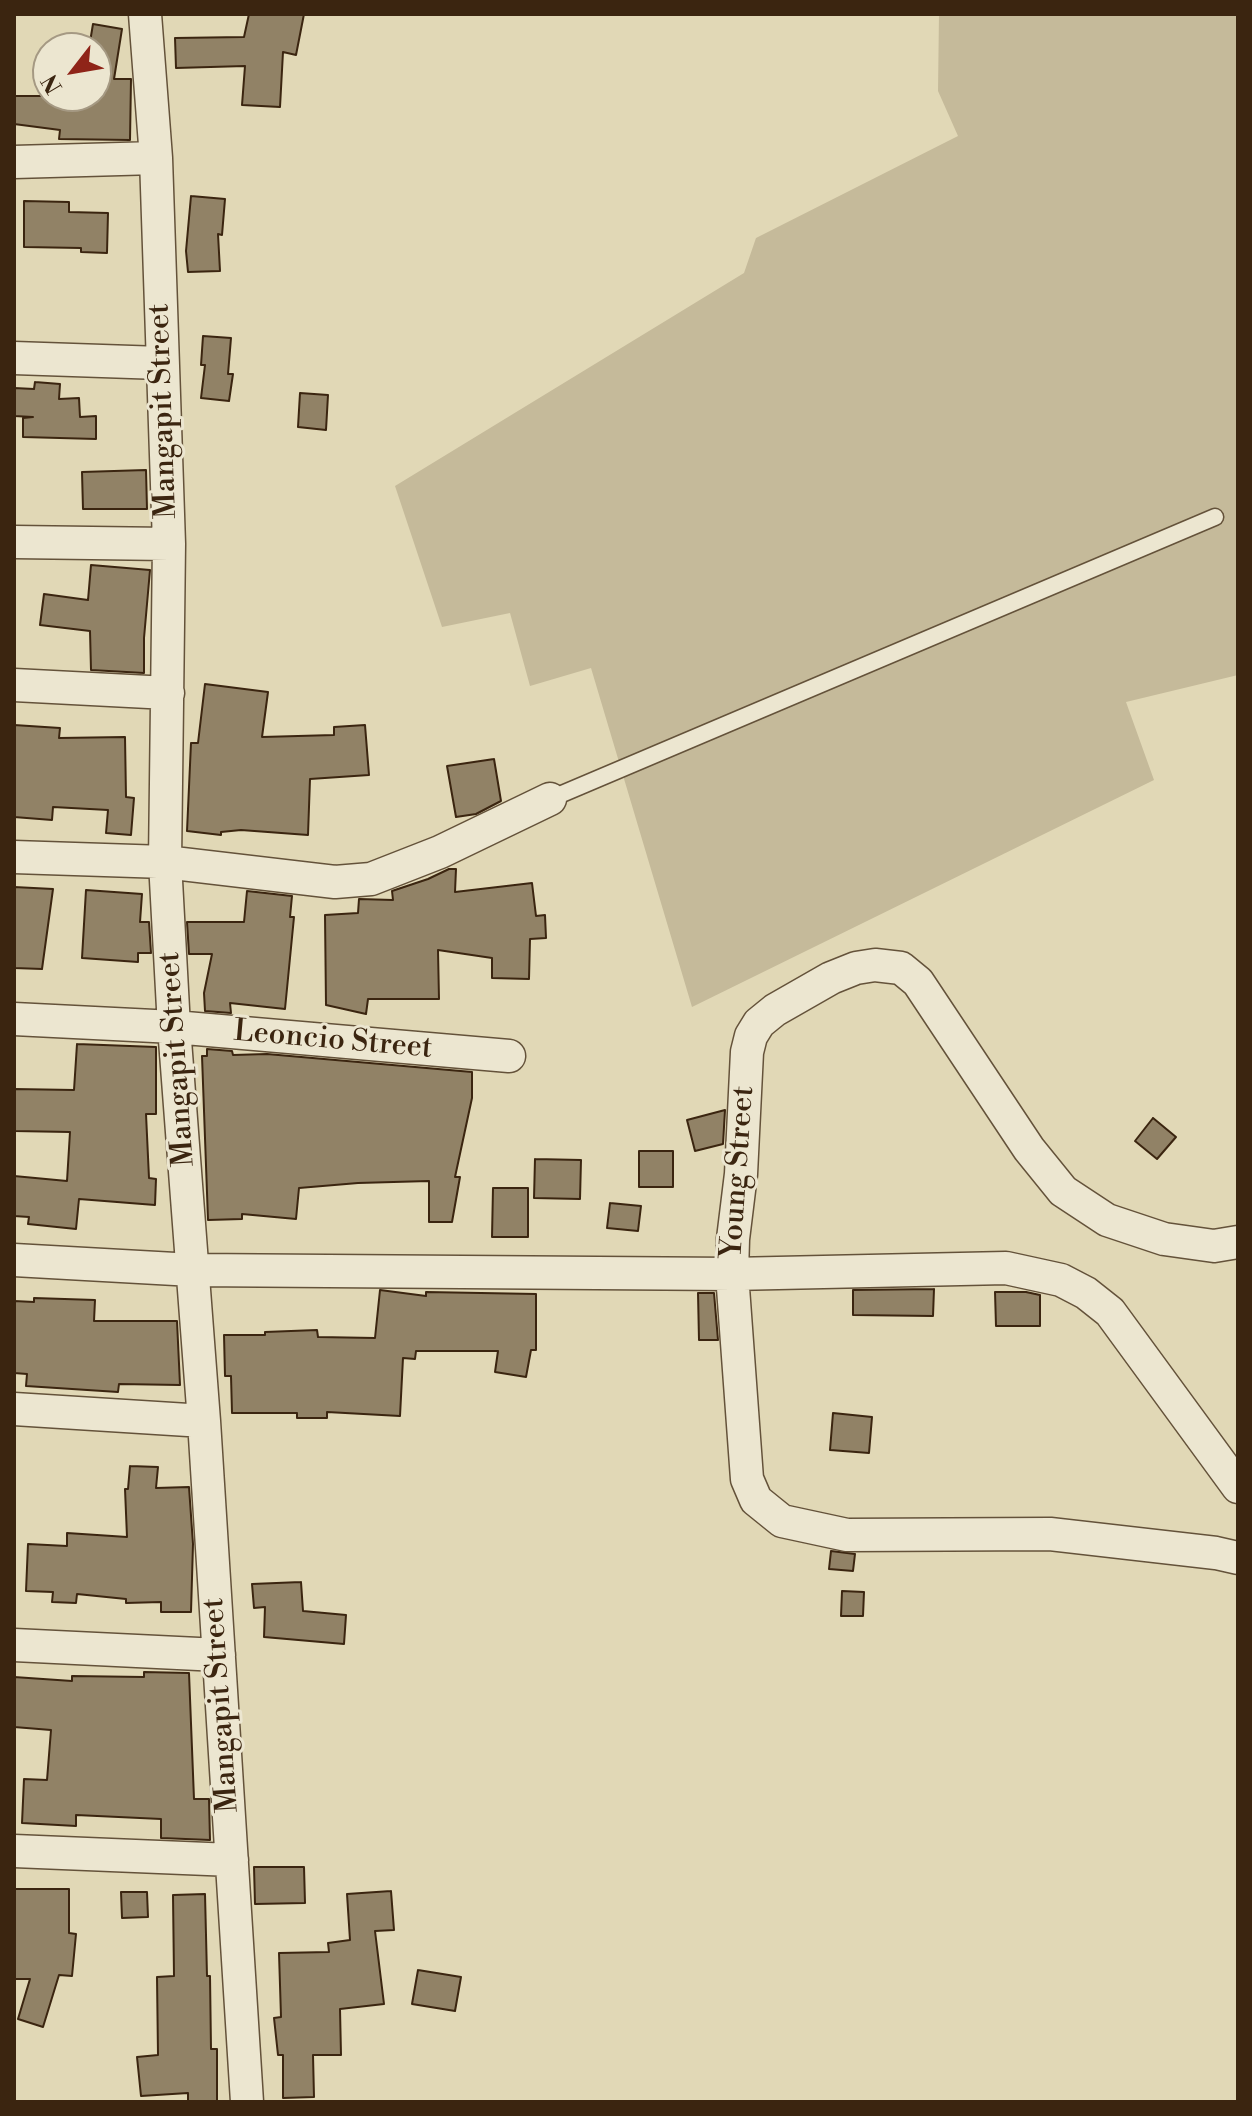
<!DOCTYPE html>
<style>
body{margin:0}
#map{position:relative;width:1252px;height:2116px;overflow:hidden;background:#e1d8b6;font-family:"Libre Bodoni",serif}
canvas{display:block}
.frame{position:absolute;inset:0;border:16px solid #3b2510;pointer-events:none}
.north{position:absolute;left:32px;top:32px;width:80px;height:80px;box-sizing:border-box;background:#ece6d0;border:2px solid #a59983;border-radius:50%;rotate:239deg;font-size:22px;font-weight:700;line-height:32px;text-align:center;color:#3b2510}
.north::after{content:'';display:block;margin:auto;width:28px;height:36px;background:#8f2418;clip-path:polygon(50% 0,100% 100%,50% 72%,0 100%)}
</style>
<div id="map">
<canvas width="1252" height="2116"></canvas>
<div class="frame"></div>
<div class="north">N</div>
</div>
<script>
const c = document.querySelector('canvas').getContext('2d');
c.lineJoin = 'round';
function paint(path, color) { c.fillStyle = color; c.fill(path, 'evenodd'); }
const shape = rows => new Path2D(rows.map(r => 'M' + r).join(''));
function stroke(path, color, width, dash) { c.strokeStyle = color; c.lineWidth = width; c.lineCap = dash ? 'butt' : 'round'; c.setLineDash(dash || []); c.stroke(path); }
function drawText(font, color, halo, rows, align = 'center') {
  c.font = font + ' "Libre Bodoni",serif'; c.lineWidth = 6; c.setLineDash([]); c.textBaseline = 'middle'; c.strokeStyle = halo; c.fillStyle = color; for (const [text, x, y, turn = 0] of rows) {
    c.save(); c.translate(x, y); c.rotate((+turn || 0) * Math.PI / 180); c.textAlign = isNaN(turn) ? turn : align; if (halo) c.strokeText(text, 0, 0); c.fillText(text, 0, 0); c.restore();
  }
}
const green = shape([
 [939,14,1238,14,1238,675,1126,702,1154,780,692,1007,591,668,530,686,510,613,442,627,395,486,744,273,756,238,958,136,938,91]
]);
const building = shape([
 [249,14,304,14,296,55,283,52,280,107,242,105,245,66,176,68,175,38,244,37,249,14],
 [93,24,122,29,114,79,131,79,130,140,59,139,60,130,14,124,14,96,96,96,96,48,89,48,93,24],
 [191,196,225,199,222,235,218,234,220,271,188,272,186,251,191,196],
 [24,201,69,202,69,212,108,213,107,253,81,252,81,248,24,247,24,201],
 [203,336,231,338,228,374,233,374,229,401,201,398,205,365,201,365,203,336],
 [35,382,60,384,59,399,79,398,80,417,96,416,96,439,23,437,23,418,33,417,14,416,14,388,34,389,35,382],
 [300,393,328,395,326,430,298,427,300,393],
 [146,470,147,509,83,509,82,472,146,470],
 [91,565,150,570,144,638,144,673,91,670,90,631,40,625,44,594,88,600,91,565],
 [205,684,268,692,262,737,334,735,334,727,365,725,369,775,310,779,308,835,241,830,221,832,221,835,187,831,191,743,198,743,205,684],
 [14,725,60,728,59,738,125,737,126,797,134,798,131,835,106,833,108,810,53,807,52,820,14,817,14,725],
 [494,759,501,801,476,814,456,817,447,766,494,759],
 [449,869,456,869,455,892,532,883,536,916,545,915,546,938,530,939,529,979,492,978,492,958,438,950,439,999,368,999,366,1014,326,1005,325,915,358,913,359,899,393,900,392,891,428,879,449,869],
 [14,887,53,889,42,969,14,968,14,887],
 [86,890,142,894,140,922,149,922,151,953,138,953,138,962,82,958,86,890],
 [247,891,292,896,290,917,294,917,285,1009,230,1003,231,1013,205,1011,204,993,212,954,189,954,187,922,244,922,247,891],
 [77,1044,156,1047,156,1114,146,1114,149,1178,156,1179,155,1205,79,1199,76,1229,28,1224,29,1217,14,1216,14,1176,67,1181,70,1132,14,1131,14,1089,74,1090,77,1044],
 [207,1049,232,1051,233,1055,267,1054,472,1072,472,1098,455,1177,460,1177,452,1222,429,1222,429,1181,358,1183,299,1188,296,1219,242,1214,242,1219,208,1220,202,1056,207,1056,207,1049],
 [725,1110,723,1144,695,1151,687,1120,725,1110],
 [1153,1118,1176,1137,1157,1159,1135,1141,1153,1118],
 [639,1151,673,1151,673,1187,639,1187,639,1151],
 [535,1159,581,1160,580,1199,534,1198,535,1159],
 [493,1188,528,1188,528,1237,492,1237,493,1188],
 [610,1203,641,1206,638,1231,607,1228,610,1203],
 [934,1289,933,1316,853,1315,853,1290,934,1289],
 [380,1290,426,1296,426,1292,536,1294,536,1350,531,1350,526,1377,495,1372,498,1351,416,1351,415,1359,403,1358,400,1416,327,1412,327,1418,297,1418,297,1413,232,1413,231,1376,225,1376,224,1335,265,1335,265,1332,317,1330,318,1337,375,1338,380,1290],
 [995,1292,1026,1292,1040,1295,1040,1326,996,1326,995,1292],
 [698,1293,714,1293,718,1340,699,1340,698,1293],
 [34,1298,95,1300,94,1321,177,1321,180,1385,119,1384,118,1392,26,1386,27,1374,14,1373,14,1301,34,1302,34,1298],
 [833,1413,872,1417,869,1453,830,1450,833,1413],
 [130,1466,158,1467,156,1488,189,1487,193,1544,191,1612,161,1612,161,1602,126,1603,126,1599,77,1594,76,1603,52,1602,53,1592,26,1591,28,1544,67,1546,67,1533,127,1537,125,1489,128,1489,130,1466],
 [831,1551,855,1554,853,1571,829,1569,831,1551],
 [301,1582,303,1611,346,1615,344,1644,264,1637,265,1607,254,1608,252,1584,301,1582],
 [842,1591,864,1592,863,1616,841,1616,842,1591],
 [144,1672,189,1673,194,1799,209,1799,210,1840,161,1838,161,1819,76,1815,76,1826,22,1823,24,1779,47,1780,51,1730,14,1727,14,1677,72,1681,72,1676,144,1677,144,1672],
 [254,1867,304,1867,305,1903,255,1904,254,1867],
 [14,1889,69,1889,69,1933,76,1934,72,1976,59,1975,43,2027,18,2019,30,1979,14,1979,14,1889],
 [391,1891,394,1930,375,1931,384,2004,340,2009,341,2055,313,2055,314,2097,283,2098,283,2055,278,2055,274,2018,281,2017,279,1953,329,1952,328,1943,350,1940,347,1894,391,1891],
 [121,1892,147,1892,148,1917,122,1918,121,1892],
 [205,1894,207,1976,210,1976,211,2049,217,2049,217,2102,188,2102,188,2093,141,2096,137,2057,158,2055,157,1977,174,1976,173,1895,205,1894],
 [418,1970,461,1977,455,2011,412,2004,418,1970]
]);
const service = shape([
 [550,799,1215,517]
]);
const minor = shape([
 [145,14,156,158,169,544,165,862,174,1027,204,1421,247,2102],
 [14,162,156,158],
 [14,358,161,363],
 [14,542,169,544],
 [14,685,168,693],
 [14,857,165,862,335,882,371,879,440,852,550,799],
 [14,1019,174,1027,509,1056],
 [14,1260,193,1270,732,1274,733,1239,741,1174,747,1052,751,1036,759,1023,775,1010,831,978,856,968,875,965,901,968,918,982,1029,1149,1063,1191,1107,1220,1164,1239,1214,1246,1238,1242],
 [14,1409,204,1421],
 [1238,1487,1110,1312,1086,1293,1061,1280,1006,1268,732,1274,747,1479,756,1500,782,1521,847,1535,1050,1534,1216,1553,1238,1558],
 [14,1645,219,1655],
 [14,1851,232,1860]
]);
const streetNames = [
 ["Mangapit Street",164,411,-92],
 ["Leoncio Street",333,1041,5],
 ["Mangapit Street",178,1059,-94],
 ["Young Street",739,1172,-86],
 ["Mangapit Street",222,1705,-94]
];
paint(green, '#c5ba9a');
paint(building, '#918266');
stroke(building, '#3b2510', 2);
stroke(service, '#64523a', 19);
stroke(minor, '#64523a', 35);
stroke(service, '#ece6d0', 16);
stroke(minor, '#ece6d0', 32);
drawText('30px', '#3b2510', '#ece6d0', streetNames);
</script>
